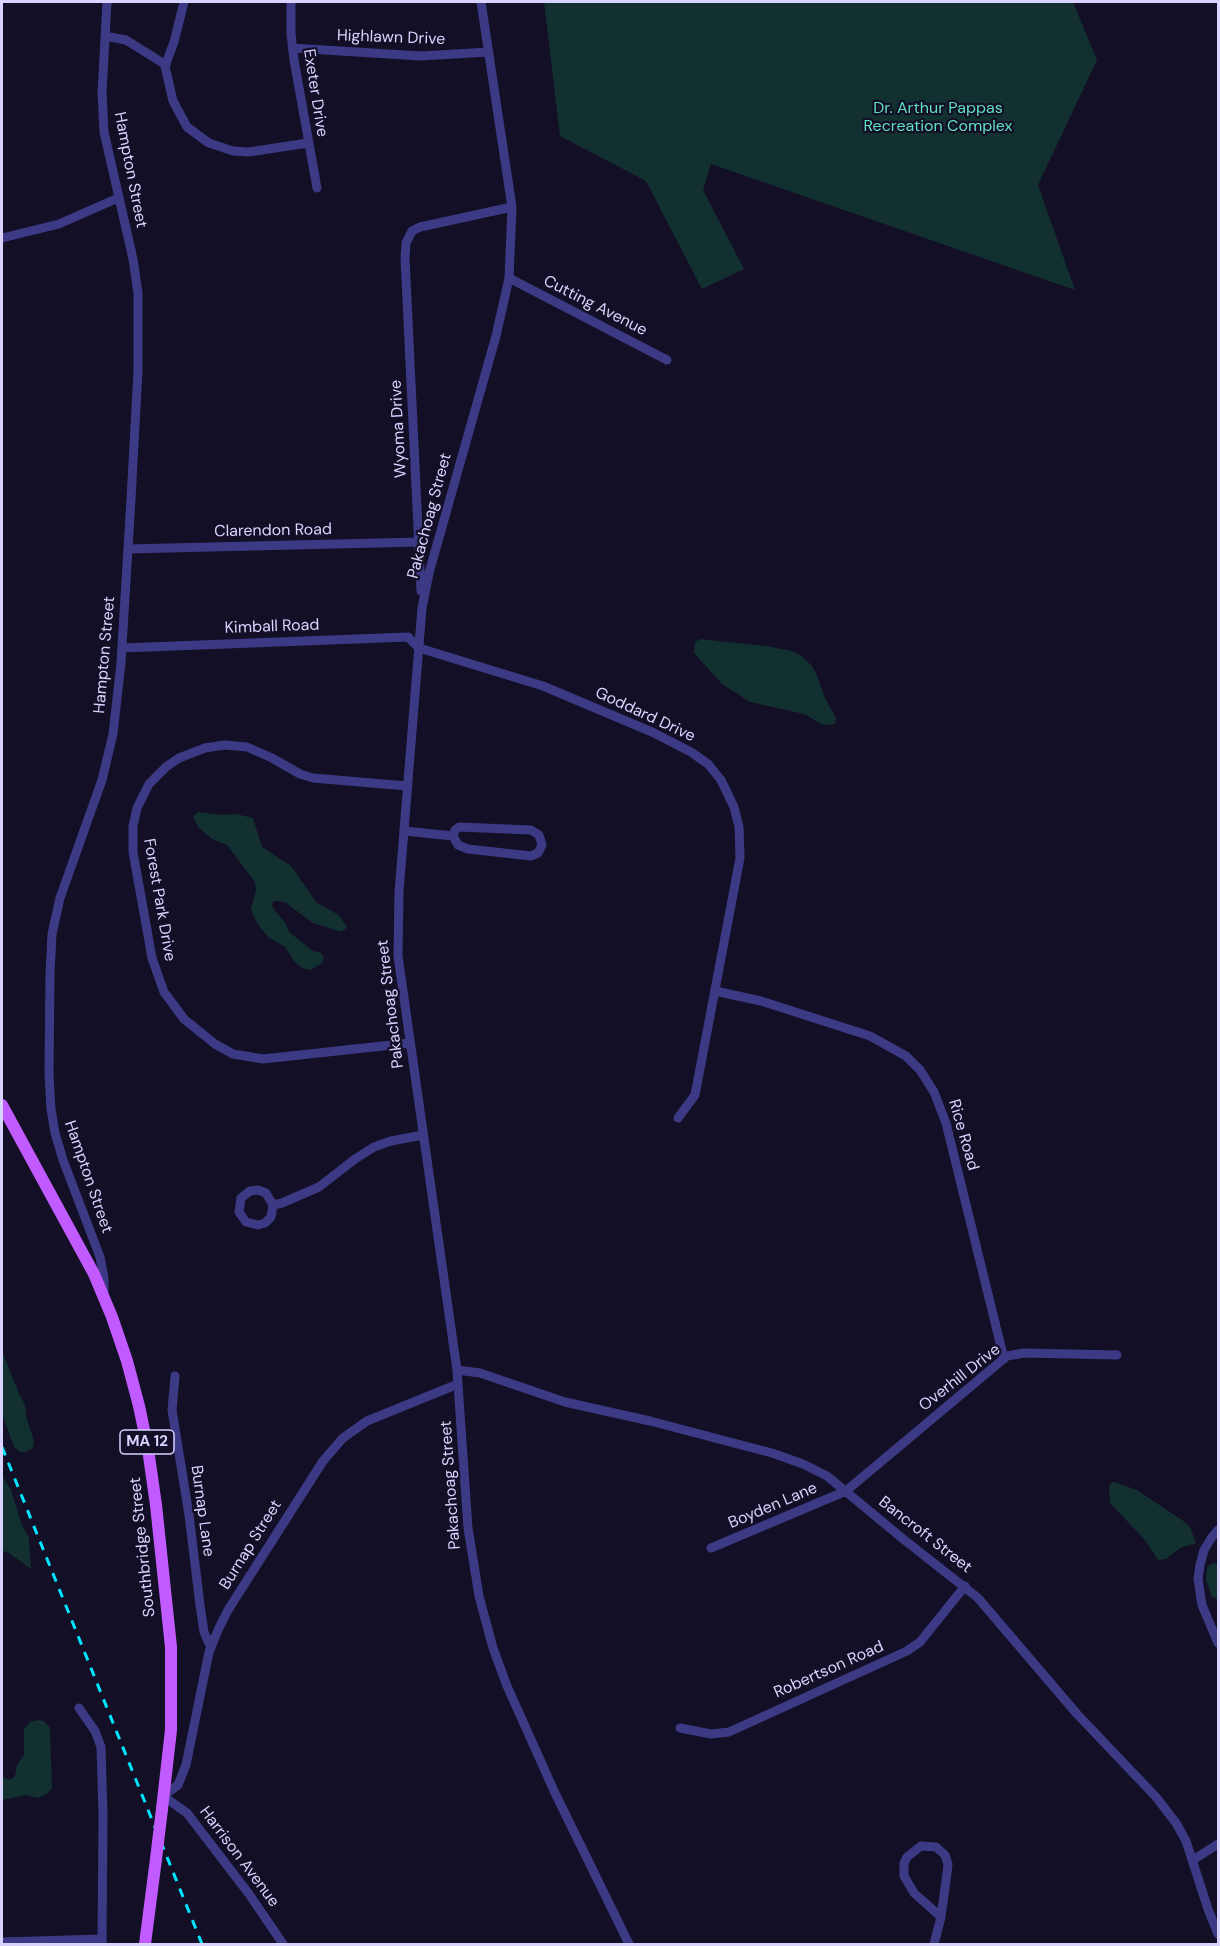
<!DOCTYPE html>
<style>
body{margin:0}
#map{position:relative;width:1220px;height:1946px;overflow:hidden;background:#130f26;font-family:"DM Sans",sans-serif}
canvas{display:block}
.frame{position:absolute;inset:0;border:3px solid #d9d4ff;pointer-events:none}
</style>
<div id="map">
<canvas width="1220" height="1946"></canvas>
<div class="frame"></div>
</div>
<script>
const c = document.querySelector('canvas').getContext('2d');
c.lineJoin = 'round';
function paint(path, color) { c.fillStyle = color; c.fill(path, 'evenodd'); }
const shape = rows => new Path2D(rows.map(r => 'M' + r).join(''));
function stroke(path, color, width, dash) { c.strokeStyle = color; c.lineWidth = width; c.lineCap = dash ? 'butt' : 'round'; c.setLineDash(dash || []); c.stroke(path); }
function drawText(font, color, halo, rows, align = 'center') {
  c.font = font + ' "DM Sans",sans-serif'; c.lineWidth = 4.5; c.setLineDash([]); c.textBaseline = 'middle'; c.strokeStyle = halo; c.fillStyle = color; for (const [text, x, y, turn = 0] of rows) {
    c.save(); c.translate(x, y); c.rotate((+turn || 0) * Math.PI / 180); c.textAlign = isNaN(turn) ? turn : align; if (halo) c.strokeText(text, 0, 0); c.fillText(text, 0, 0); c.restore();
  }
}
const green = shape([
 [544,2,1073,2,1097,60,1038,185,1075,290,711,164,703,190,744,269,702,289,646,181,560,136],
 [700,639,766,646,792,651,802,656,812,666,818,678,825,698,836,718,835,724,823,725,804,714,750,702,722,684,694,653,695,642],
 [198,812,222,815,236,814,253,818,262,847,291,866,317,903,339,915,347,927,342,932,313,923,286,903,280,901,274,901,272,904,273,908,286,924,289,932,313,951,321,953,324,957,322,963,311,970,302,968,294,961,285,947,268,937,257,923,251,909,256,890,255,882,227,845,212,839,199,828,193,817],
 [2,1351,20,1396,25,1404,26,1416,34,1441,33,1448,26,1452,20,1452,14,1447,2,1414],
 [2,1475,11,1490,22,1525,29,1538,31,1569,6,1551,2,1553],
 [1114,1482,1137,1490,1182,1520,1190,1527,1196,1543,1180,1548,1166,1559,1158,1560,1145,1540,1110,1503,1109,1487,1111,1483],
 [1213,1563,1218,1564,1218,1599,1212,1597,1206,1580,1207,1567],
 [37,1720,44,1721,50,1728,52,1788,47,1794,38,1798,26,1795,2,1800,2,1777,10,1780,15,1776,17,1765,24,1755,24,1729,30,1722]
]);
const minor = shape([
 [184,2,174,42,165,66,173,101,187,127,209,143,233,151,249,152,308,143],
 [291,2,291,34,294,60,317,188],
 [481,2,512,207,509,278,496,336,429,573,422,608,399,892,398,956,457,1370,468,1528,479,1596,493,1648,507,1686,555,1793,629,1944],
 [105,36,126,40,166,65],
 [292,48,421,56,489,52],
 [2,238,59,224,118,198],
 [509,278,667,360],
 [128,549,419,542],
 [421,591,405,258,406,243,412,231,420,227,512,207],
 [122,648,408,637,419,648,543,686,652,732,691,752,708,764,721,780,734,807,739,827,740,858,695,1095,678,1118],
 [407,786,313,778,300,774,272,758,247,747,224,745,205,748,179,758,166,767,149,784,137,808,133,826,133,852,152,958,164,992,184,1019,215,1044,233,1054,263,1059,410,1043],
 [404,831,453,836,455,830,459,827,531,830,539,835,542,845,538,853,531,856,468,849,458,845,453,836],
 [715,991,761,1001,870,1036,906,1056,920,1070,934,1092,946,1123,1004,1359],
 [273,1205,271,1217,265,1223,258,1225,246,1222,239,1212,241,1198,250,1191,258,1190,266,1193,273,1205,282,1203,319,1187,355,1159,374,1147,391,1141,423,1135],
 [104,1294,104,1278,100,1257,63,1160,55,1133,51,1109,49,1074,50,974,52,934,60,898,102,780,113,734,121,663,131,499,138,371,138,293,133,259,104,132,102,93,107,2],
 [457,1370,480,1373,565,1402,650,1421,772,1453,803,1464,827,1476,902,1538,978,1598,1077,1714,1156,1797,1176,1823,1186,1841,1208,1909,1218,1934],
 [175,1376,172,1410,189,1515,200,1605,204,1632,211,1648],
 [1218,1530,1212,1537,1204,1550,1200,1565,1198,1579,1202,1605,1218,1643],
 [711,1548,846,1491,1007,1356,1024,1353,1117,1355],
 [79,1708,95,1731,101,1747,103,1815,102,1944],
 [680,1728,711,1734,729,1732,907,1651,920,1642,965,1586],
 [1193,1860,1218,1844],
 [2,1942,101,1939],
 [283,1944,249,1894,187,1813,163,1796,178,1785,186,1765,209,1652,219,1628,228,1610,323,1461,343,1438,367,1421,458,1384],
 [934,1944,940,1921,941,1917,947,1873,948,1864,945,1855,936,1847,921,1846,907,1857,904,1863,904,1876,914,1893,941,1917]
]);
const major = shape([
 [2,1105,94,1274,112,1317,127,1361,139,1406,148,1449,156,1505,171,1647,171,1730,162,1809],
 [145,1944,156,1859]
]);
const rail = shape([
 [2,1447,202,1944]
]);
const majorBridge = shape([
 [156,1859,162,1809]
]);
const shields = [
 [147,1442,54]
];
const shieldNames = [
 ["MA 12",147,1442]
];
const streetNames = [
 ["Highlawn Drive",391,38,2],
 ["Exeter Drive",315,93,81],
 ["Hampton Street",130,170,79],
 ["Cutting Avenue",595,306,27],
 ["Wyoma Drive",399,429,-93],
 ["Pakachoag Street",430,516,-75],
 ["Clarendon Road",273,531,-1],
 ["Kimball Road",272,627,-2],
 ["Hampton Street",105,655,-85],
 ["Goddard Drive",645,715,25],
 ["Forest Park Drive",159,900,80],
 ["Pakachoag Street",391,1004,-97],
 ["Rice Road",963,1135,74],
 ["Hampton Street",88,1177,71],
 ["Overhill Drive",960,1378,-38],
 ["Pakachoag Street",451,1485,-94],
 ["Boyden Lane",773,1506,-23],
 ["Burnap Lane",202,1511,82],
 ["Bancroft Street",925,1535,38],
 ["Burnap Street",251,1545,-58],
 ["Southbridge Street",143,1547,-96],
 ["Robertson Road",829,1670,-24],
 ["Harrison Avenue",239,1857,53]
];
const parkNames = [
 ["Dr. Arthur Pappas",938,109],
 ["Recreation Complex",938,127]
];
paint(green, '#12302f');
stroke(minor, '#3d3a85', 9);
stroke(major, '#c25bff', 12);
stroke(rail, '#00e5ff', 3, [9, 8]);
stroke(majorBridge, '#c25bff', 12);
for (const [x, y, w] of shields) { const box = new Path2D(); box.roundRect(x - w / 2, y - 12, w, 24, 4.5); c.fillStyle = '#130f26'; c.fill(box); stroke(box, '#d9d4ff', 1.5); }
drawText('bold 15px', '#d9d4ff', null, shieldNames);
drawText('16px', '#d9d4ff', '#130f26', streetNames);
drawText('16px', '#5fe0c0', '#130f26', parkNames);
</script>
